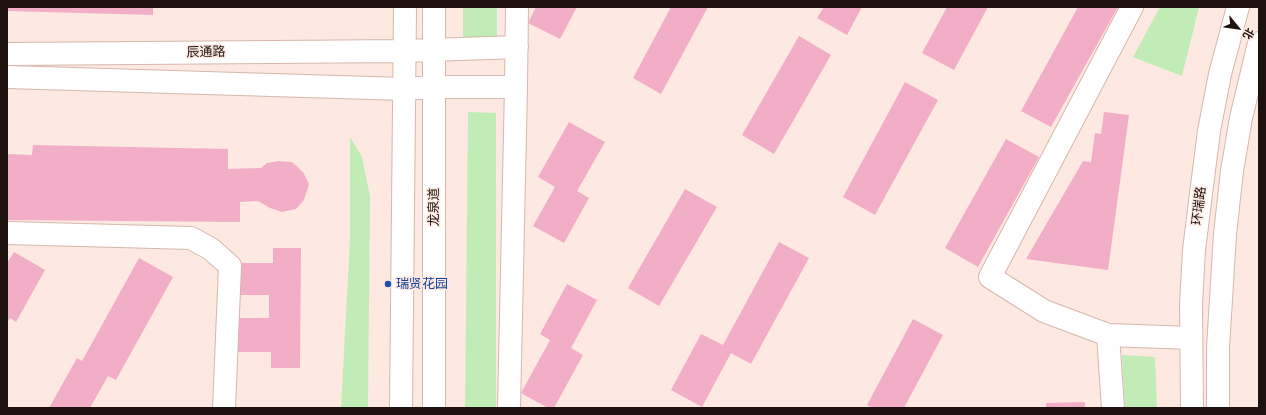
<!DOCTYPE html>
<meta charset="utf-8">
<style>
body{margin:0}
#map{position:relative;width:1266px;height:415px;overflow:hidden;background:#fde9e2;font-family:"Playfair Display","Noto Sans SC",serif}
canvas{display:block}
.frame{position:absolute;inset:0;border:8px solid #1d120e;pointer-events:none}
.north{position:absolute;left:1218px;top:8px;width:40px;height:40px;-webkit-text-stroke:3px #fde9e2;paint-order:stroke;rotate:119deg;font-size:11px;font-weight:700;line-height:16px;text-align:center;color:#1d120e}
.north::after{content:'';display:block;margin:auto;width:14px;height:18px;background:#1d120e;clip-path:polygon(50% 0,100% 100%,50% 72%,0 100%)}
</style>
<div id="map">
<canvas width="1266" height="415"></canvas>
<div class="frame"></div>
<div class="north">北</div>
</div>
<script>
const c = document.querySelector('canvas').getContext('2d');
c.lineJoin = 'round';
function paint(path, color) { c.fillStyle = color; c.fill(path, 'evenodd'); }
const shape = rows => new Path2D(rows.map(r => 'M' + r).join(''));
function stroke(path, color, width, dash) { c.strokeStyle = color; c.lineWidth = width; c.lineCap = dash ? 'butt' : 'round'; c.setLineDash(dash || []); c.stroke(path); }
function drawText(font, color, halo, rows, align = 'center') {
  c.font = font + ' "Playfair Display","Noto Sans SC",serif'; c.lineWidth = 3; c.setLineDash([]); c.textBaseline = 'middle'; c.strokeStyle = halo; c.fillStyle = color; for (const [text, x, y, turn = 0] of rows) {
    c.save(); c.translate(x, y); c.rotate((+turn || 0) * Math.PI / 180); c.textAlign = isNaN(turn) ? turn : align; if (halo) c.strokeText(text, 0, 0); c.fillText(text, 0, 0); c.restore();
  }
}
const green = shape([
 [463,7,497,7,497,42,463,37],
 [1160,7,1199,7,1182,76,1133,57],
 [468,112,496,113,496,408,465,408],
 [350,137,362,157,370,196,368,408,341,408,350,239],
 [1122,355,1155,357,1157,408,1125,408]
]);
const building = shape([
 [7,7,153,7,153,15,7,11],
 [536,7,577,7,560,39,528,23],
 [671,7,708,7,661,94,633,78],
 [824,7,862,7,847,35,817,18],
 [947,7,988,7,954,70,922,53],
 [1078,7,1118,7,1051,127,1021,111],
 [799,36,831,55,774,154,742,135],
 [905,82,938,100,875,215,843,197],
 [1104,112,1129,115,1108,270,1026,259,1083,161,1091,162,1095,133,1101,134],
 [569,122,605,142,577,191,589,198,564,243,533,226,555,187,538,177],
 [1006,139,1039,157,978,267,945,248],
 [33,145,228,149,228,169,261,168,267,163,278,161,292,162,303,172,309,184,304,200,296,209,282,212,270,208,258,201,240,202,240,222,7,220,7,154,32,155],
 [685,189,717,207,659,306,628,288],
 [779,242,809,258,751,364,731,353,702,407,671,390,701,334,723,345],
 [273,248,301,248,300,368,271,368,271,352,237,352,237,318,269,318,269,295,240,295,240,263,273,263],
 [14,252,45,270,16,322,10,318,7,322,7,263],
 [139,258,173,277,116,380,108,376,90,408,49,408,77,358,82,361],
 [567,284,597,300,571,348,583,355,554,408,548,408,521,393,550,340,540,334],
 [913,319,943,335,904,408,872,408,867,405],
 [1085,402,1085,408,1046,408,1046,403]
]);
const minor = shape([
 [1132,7,990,277,1044,311,1108,335,1191,338],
 [7,54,404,51,517,47],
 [7,77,404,89,435,87,516,87,509,408],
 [516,87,517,7],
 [7,233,191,238,211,249,230,266,224,408],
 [1108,335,1113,408],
 [401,408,405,7],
 [434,408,434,7]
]);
const major = shape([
 [1192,408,1191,304,1194,250,1202,186,1209,131,1220,74,1238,7],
 [1218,408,1218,348,1225,234,1232,171,1241,118,1259,43]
]);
const markers = [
 [388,284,4,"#1a4fb4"]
];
const streetNames = [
 ["辰通路",206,52,-1],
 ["环瑞路",1199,206,-83],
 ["龙泉道",434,207,-90]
];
const transitNames = [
 ["瑞贤花园",396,284]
];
paint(green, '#c2ecb5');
paint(building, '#f2adc7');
stroke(minor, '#d6b7ab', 24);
stroke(major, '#d6b7ab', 24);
stroke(minor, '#fff', 22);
stroke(major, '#fff', 22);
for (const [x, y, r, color] of markers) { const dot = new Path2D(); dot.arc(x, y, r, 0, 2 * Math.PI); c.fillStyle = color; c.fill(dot); stroke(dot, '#fde9e2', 1.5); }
drawText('13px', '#1d120e', '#fde9e2', streetNames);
drawText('13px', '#164399', '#fde9e2', transitNames, 'left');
</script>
